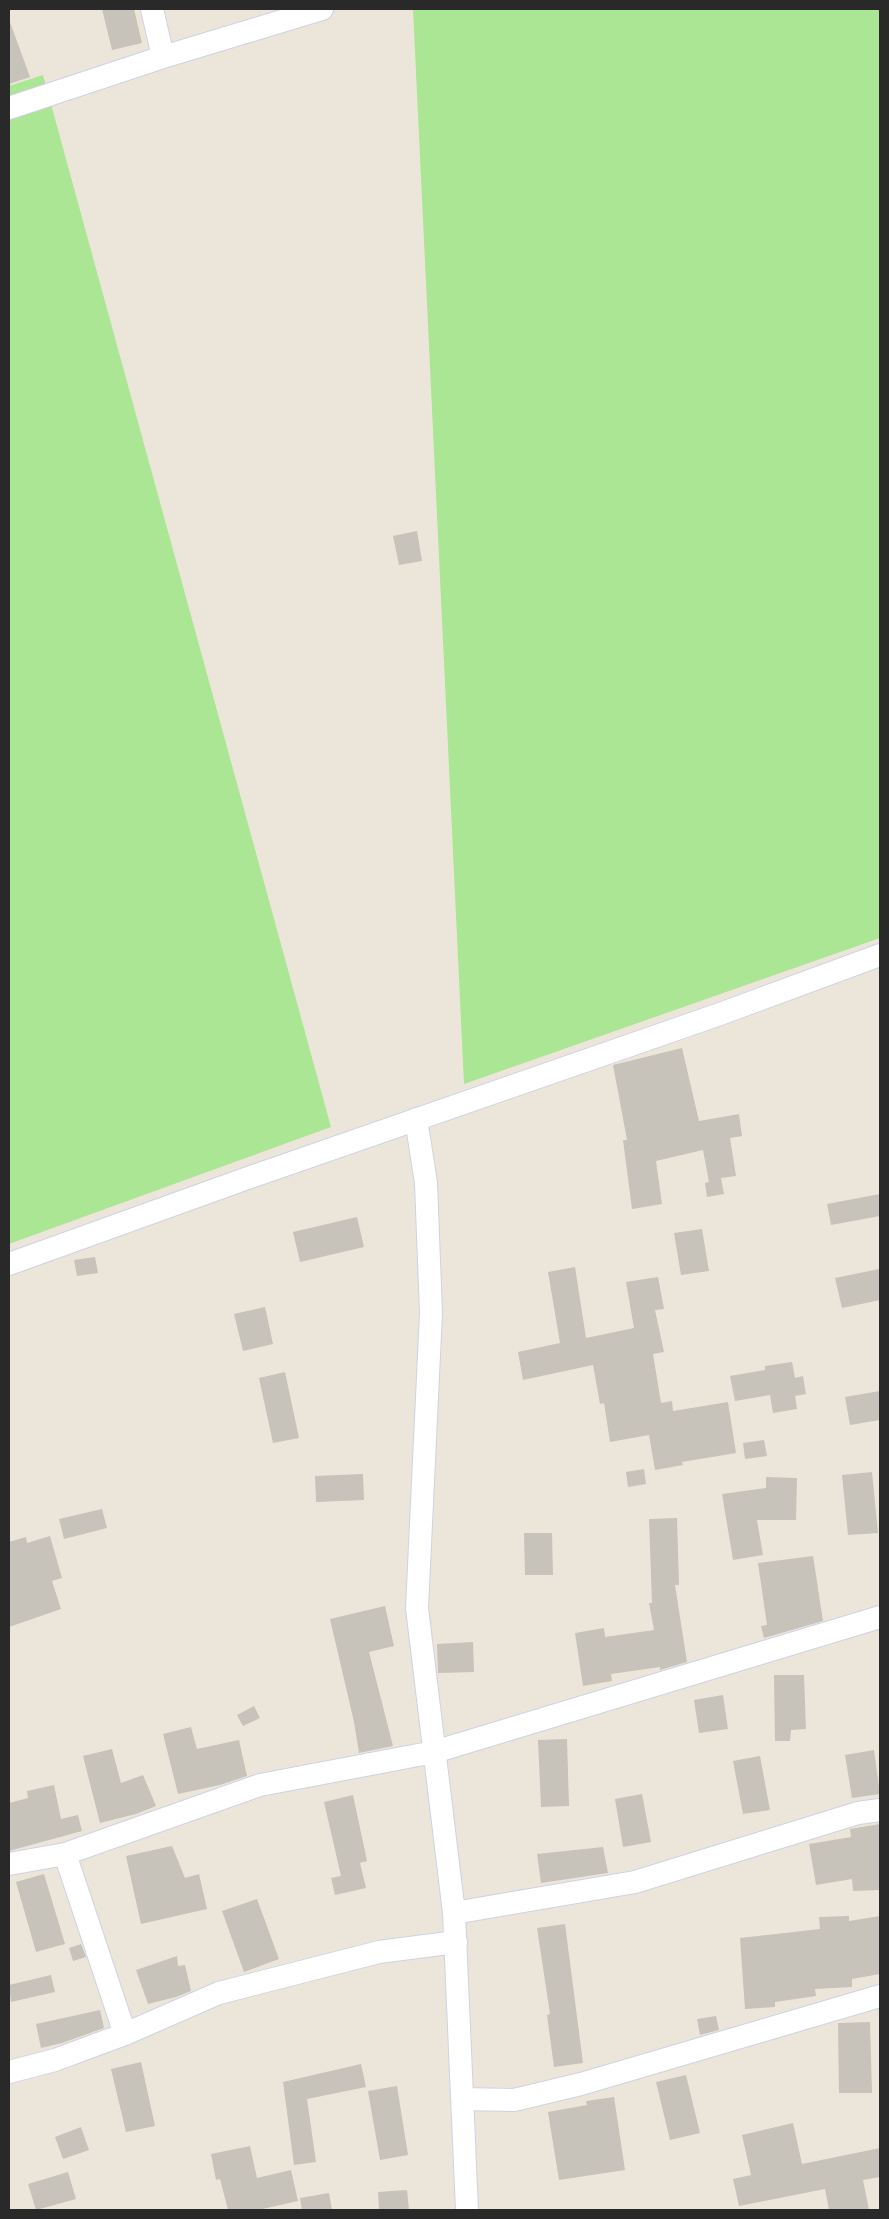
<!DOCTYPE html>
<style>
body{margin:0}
#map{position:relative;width:889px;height:2219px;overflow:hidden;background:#ece6da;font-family:Barlow,sans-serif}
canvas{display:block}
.frame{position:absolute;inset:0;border:10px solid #292929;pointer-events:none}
</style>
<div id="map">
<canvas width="889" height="2219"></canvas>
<div class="frame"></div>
</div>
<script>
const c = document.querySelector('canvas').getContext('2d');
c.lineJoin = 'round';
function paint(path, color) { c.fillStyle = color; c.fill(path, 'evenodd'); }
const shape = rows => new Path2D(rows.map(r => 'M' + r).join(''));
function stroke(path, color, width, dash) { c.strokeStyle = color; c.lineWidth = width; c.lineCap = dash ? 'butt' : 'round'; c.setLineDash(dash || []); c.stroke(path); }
const green = shape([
 [413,9,880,9,880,938,464,1084],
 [43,75,331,1127,9,1244,9,86]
]);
const building = shape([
 [102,9,134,9,142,43,112,50],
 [10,22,30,77,9,84,9,23],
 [417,531,422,561,399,565,393,536],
 [682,1048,699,1121,739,1114,742,1136,730,1138,736,1176,721,1178,724,1194,707,1197,705,1183,709,1182,703,1150,656,1161,662,1204,632,1209,623,1140,627,1140,613,1065],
 [880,1194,880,1216,831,1225,827,1204],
 [357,1217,364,1247,300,1262,293,1232],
 [702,1229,709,1271,681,1275,674,1233],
 [95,1257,98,1273,77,1276,74,1260],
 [575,1267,586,1338,634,1328,626,1282,658,1277,664,1309,655,1310,664,1352,653,1354,661,1403,672,1401,673,1411,728,1402,736,1453,682,1462,683,1465,655,1470,649,1435,610,1442,604,1403,600,1404,593,1365,523,1380,518,1352,560,1343,548,1272],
 [879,1269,880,1300,842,1308,835,1278],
 [265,1307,273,1344,243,1351,234,1314],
 [792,1362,795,1378,803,1376,806,1394,795,1396,797,1409,773,1413,770,1395,735,1401,730,1376,765,1370,765,1366],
 [285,1372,299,1438,273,1443,259,1378],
 [880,1391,880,1420,850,1425,845,1397],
 [764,1440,767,1456,745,1459,743,1443],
 [644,1469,646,1484,628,1487,626,1472],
 [872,1472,878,1533,848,1535,842,1475],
 [363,1474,364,1500,316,1502,315,1476],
 [766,1477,797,1478,796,1520,757,1520,763,1555,733,1560,722,1494,766,1488],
 [102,1509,107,1528,64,1539,59,1519],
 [677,1518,679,1585,675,1585,687,1662,660,1670,660,1667,611,1674,612,1681,583,1686,575,1633,604,1628,605,1637,654,1630,649,1603,652,1603,649,1519],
 [524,1533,552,1533,553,1575,525,1575],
 [50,1536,62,1578,52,1581,61,1609,9,1627,9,1542,26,1537,27,1543],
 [813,1556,823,1621,764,1638,761,1626,767,1625,758,1563],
 [385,1606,394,1646,369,1652,393,1746,359,1753,354,1722,330,1619],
 [473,1642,474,1672,438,1673,437,1644],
 [774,1675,804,1675,806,1729,791,1730,790,1741,775,1741],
 [723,1695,728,1729,699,1733,694,1700],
 [254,1706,260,1718,243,1726,237,1715],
 [191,1727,197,1749,239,1740,247,1776,220,1785,178,1794,163,1734],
 [567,1739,569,1806,541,1807,538,1740],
 [112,1749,121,1783,143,1775,156,1806,136,1814,100,1823,83,1756],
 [874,1750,880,1794,852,1798,845,1755],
 [760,1756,770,1810,743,1814,733,1761],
 [54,1785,61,1819,78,1815,82,1831,9,1851,9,1803,28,1798,27,1791],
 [642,1794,651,1842,623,1847,615,1799],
 [353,1795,367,1861,360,1863,366,1888,335,1895,331,1878,341,1876,324,1802],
 [880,1824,880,1890,853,1891,852,1879,816,1885,809,1844,851,1837,850,1829],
 [172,1846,185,1878,199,1874,207,1909,141,1924,126,1856],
 [603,1847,608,1873,541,1883,537,1854],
 [44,1874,65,1944,36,1952,16,1882],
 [257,1899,279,1959,244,1972,222,1911],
 [849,1916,849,1921,880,1916,880,1974,852,1979,852,1987,815,1989,816,1996,775,2002,775,2007,745,2009,740,1938,820,1929,819,1917],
 [565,1924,583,2063,554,2067,547,2015,550,2014,537,1928],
 [81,1944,86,1957,73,1961,69,1948],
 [177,1956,178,1966,185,1965,191,1991,176,1997,148,2004,136,1970],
 [51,1975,55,1992,11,2002,9,1985],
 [100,2010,104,2028,62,2043,41,2048,36,2024],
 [716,2016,719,2030,700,2035,697,2019],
 [870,2022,872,2093,839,2093,838,2023],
 [141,2062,155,2126,126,2132,111,2069],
 [361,2064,366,2087,307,2099,316,2162,294,2165,283,2082],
 [686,2075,700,2133,670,2140,656,2082],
 [397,2086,408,2155,380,2160,368,2091],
 [614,2097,625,2170,559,2180,548,2112,587,2105,586,2101],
 [793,2123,802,2164,880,2148,880,2177,863,2180,869,2210,829,2210,825,2189,739,2206,733,2179,751,2175,742,2135],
 [81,2127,89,2150,63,2159,55,2137],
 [250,2146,257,2178,291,2170,298,2201,258,2210,228,2210,220,2179,216,2180,211,2154],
 [68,2172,76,2199,36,2210,28,2184],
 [407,2190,409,2210,379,2210,378,2192],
 [329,2193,332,2210,302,2210,300,2198]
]);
const minor = shape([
 [152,9,163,57],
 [9,108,163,57,322,9],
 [416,1119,426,1183,431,1313,417,1608,454,1913,467,2210],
 [9,1264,245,1179,720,1014,880,955],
 [65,1854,125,2034],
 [9,1864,65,1854,260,1785,434,1752,880,1617],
 [454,1913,635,1882,858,1813,880,1810],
 [9,2072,55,2060,125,2034,219,1993,379,1952,456,1942],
 [463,2099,514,2100,581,2084,880,1996]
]);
paint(green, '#aae693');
paint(building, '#c7c2ba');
stroke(minor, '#cfd2e3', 24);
stroke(minor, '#fff', 22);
</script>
